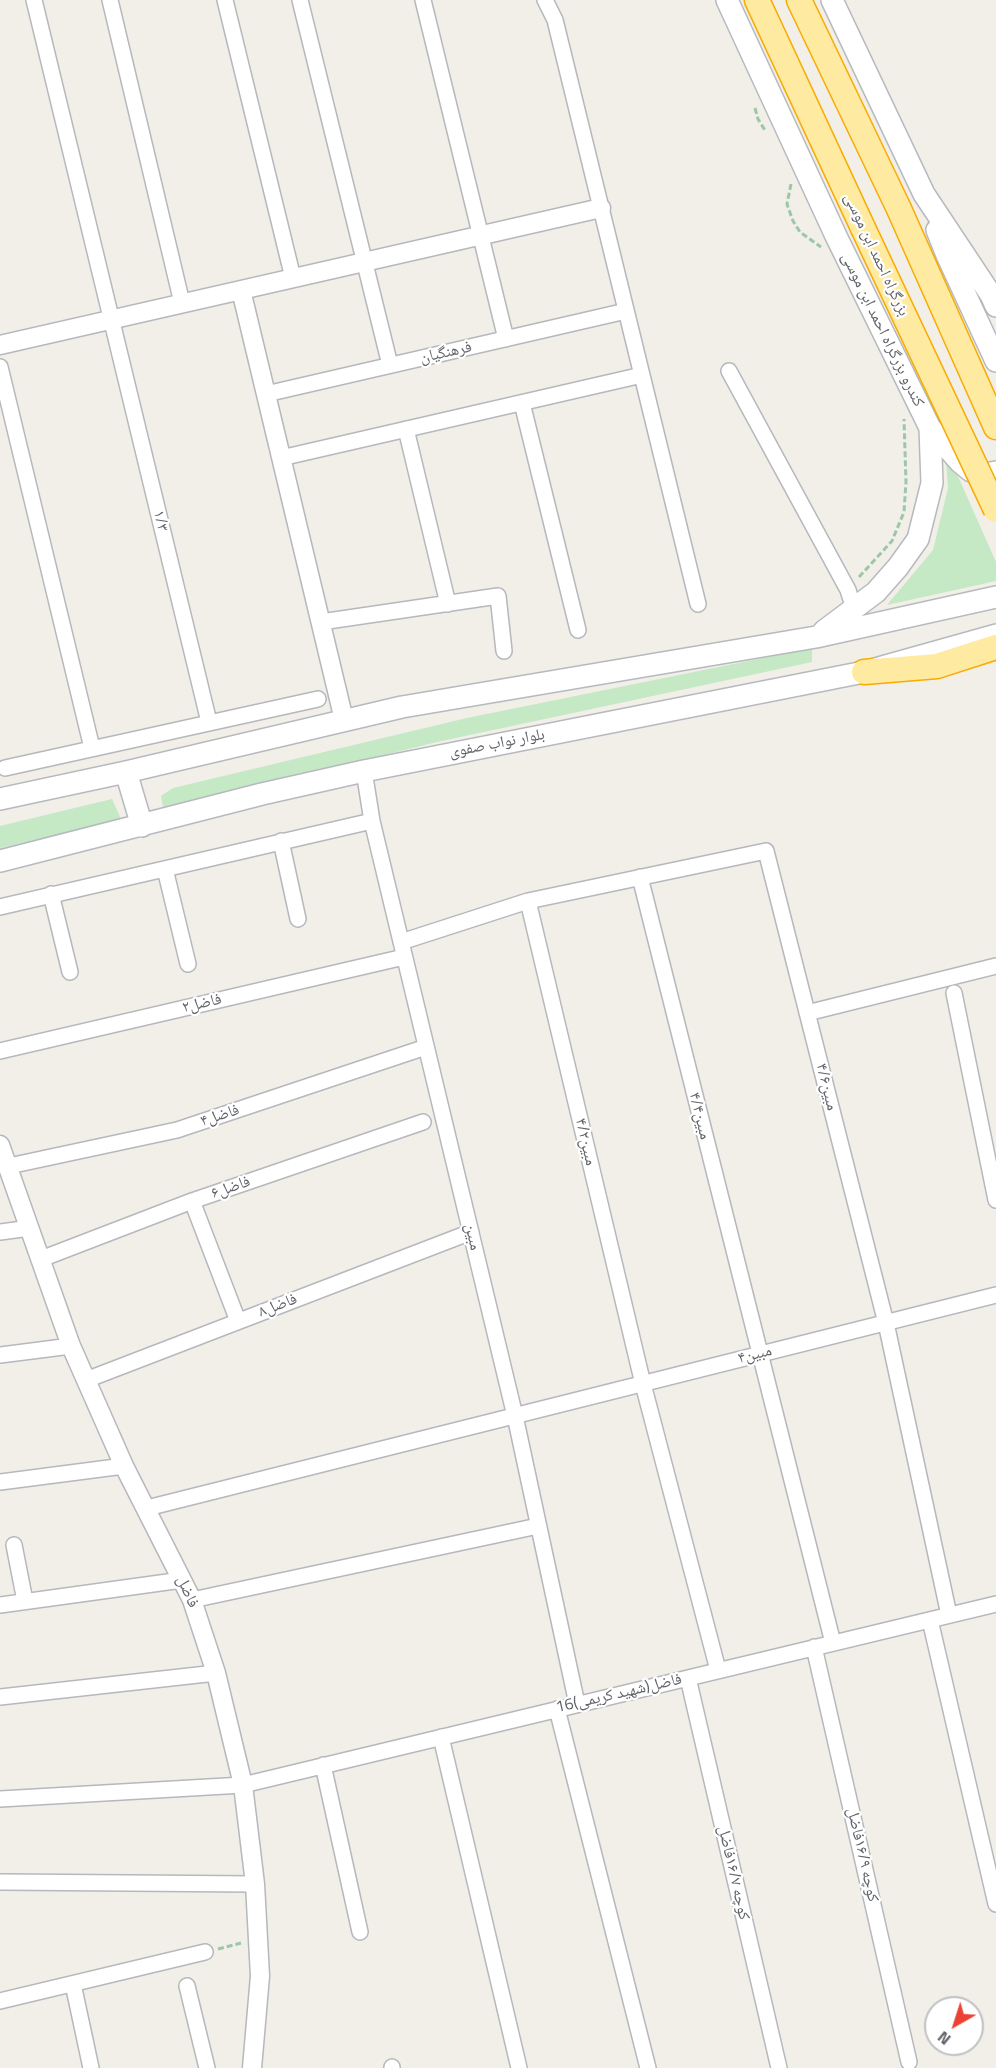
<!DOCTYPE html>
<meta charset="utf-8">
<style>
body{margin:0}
#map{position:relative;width:996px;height:2068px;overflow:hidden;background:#f1efe8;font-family:"Titillium Web",sans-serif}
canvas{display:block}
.north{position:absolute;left:924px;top:1996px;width:60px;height:60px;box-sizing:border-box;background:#fff;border:2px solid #bfc1c3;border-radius:50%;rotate:219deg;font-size:16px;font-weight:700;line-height:24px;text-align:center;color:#5f6368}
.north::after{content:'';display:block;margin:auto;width:21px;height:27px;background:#ea4335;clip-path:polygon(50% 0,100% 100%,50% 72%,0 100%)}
</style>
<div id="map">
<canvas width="996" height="2068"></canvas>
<div class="north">N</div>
</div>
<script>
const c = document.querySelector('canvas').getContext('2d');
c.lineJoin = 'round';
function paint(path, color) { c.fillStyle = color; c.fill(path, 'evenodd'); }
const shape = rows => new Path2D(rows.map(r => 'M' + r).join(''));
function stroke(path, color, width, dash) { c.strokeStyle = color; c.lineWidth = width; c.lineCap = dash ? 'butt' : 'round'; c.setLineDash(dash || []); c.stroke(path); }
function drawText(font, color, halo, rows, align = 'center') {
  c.font = font + ' "Titillium Web","Noto Naskh Arabic",sans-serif'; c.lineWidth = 4.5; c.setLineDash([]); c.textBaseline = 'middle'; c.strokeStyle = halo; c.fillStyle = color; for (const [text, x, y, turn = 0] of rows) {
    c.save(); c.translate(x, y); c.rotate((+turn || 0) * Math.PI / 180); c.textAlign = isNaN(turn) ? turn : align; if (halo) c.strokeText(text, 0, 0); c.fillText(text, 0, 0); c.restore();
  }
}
const green = shape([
 [945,447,996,562,996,581,887,605,933,550,948,488],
 [812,648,812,662,437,742,181,805,163,807,161,796,173,788,467,718],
 [112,799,121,819,0,848,0,826]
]);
const path = shape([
 [755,108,758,119,766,132],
 [791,184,787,204,793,221,800,232,821,247],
 [859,577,892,541,904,512,906,482,904,419],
 [218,1949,241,1943]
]);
const minor = shape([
 [34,0,209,722],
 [110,0,182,303],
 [225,0,293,278],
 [300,0,390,365],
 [423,0,506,339],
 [545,0,555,20,698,604],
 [0,367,92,748],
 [729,371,848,590,854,609],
 [266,394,626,311],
 [522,403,578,630],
 [406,429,448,604],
 [281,458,642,375],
 [321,622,498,596,504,651],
 [5,768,318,699],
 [364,771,372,821,515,1416,577,1704],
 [281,841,298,919],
 [165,869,188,964],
 [640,877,833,1643],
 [51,894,70,972],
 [528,901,643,1384,718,1670],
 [0,907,372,821],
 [401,942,528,901,766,851,886,1323,949,1615],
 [954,993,996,1200],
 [807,1013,996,966],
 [0,1051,404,957],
 [9,1166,177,1130,426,1047],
 [192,1201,238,1321],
 [0,1232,30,1228],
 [41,1259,192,1201,423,1122],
 [0,1355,71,1346],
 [86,1380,471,1232],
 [0,1482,124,1466],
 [147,1508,996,1295],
 [14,1545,25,1601],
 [192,1600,538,1526],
 [0,1605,182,1580],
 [930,1620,996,1904],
 [814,1647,909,2062],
 [688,1678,779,2068],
 [0,1697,216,1673],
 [557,1709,648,2068],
 [441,1737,519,2068],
 [323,1765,360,1932],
 [0,1799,243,1785,996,1604],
 [0,1882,255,1884],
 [73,1984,91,2068],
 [187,1986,207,2068],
 [0,2001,205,1952],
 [392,2067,392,2068]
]);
const tertiary = shape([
 [241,290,344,720],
 [0,345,601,208],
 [0,1145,71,1346,124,1466,192,1600,216,1673,243,1785,255,1884,260,1976,252,2068]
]);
const secondary = shape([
 [727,0,836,236,930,428,932,483,918,539,898,567,876,592,824,631],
 [832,0,924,194,991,295,996,306],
 [937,230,947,255,996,361],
 [930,428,960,462,971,471,985,474,996,472],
 [126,772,142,826],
 [0,799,126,772,402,707,816,637,996,597],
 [0,861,262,794,364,771,864,672,996,635]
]);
const trunk = shape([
 [757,0,863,228],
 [799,0,899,209,996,427],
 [864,672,937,666,996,647]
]);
const trunkBridge = shape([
 [863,228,996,510]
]);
const streetNames = [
 ["بزرگراه احمد ابن موسی",876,255,65],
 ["کندرو بزرگراه احمد ابن موسی",882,330,64],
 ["فرهنگیان",446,353,-13],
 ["۱/۳",160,521,76],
 ["بلوار نواب صفوی",497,744,-11],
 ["۲فاضل",202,1004,-13],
 ["۴/۶مبین",826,1087,76],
 ["۴فاضل",220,1116,-18],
 ["۴/۴مبین",699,1116,76],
 ["۴/۲مبین",585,1142,77],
 ["۶فاضل",231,1188,-19],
 ["مبین",472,1237,77],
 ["۸فاضل",278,1306,-21],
 ["۴مبین",755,1355,-14],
 ["فاضل",187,1592,66],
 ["16فاضل(شهید کریمی)",619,1694,-13],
 ["کوچه ۱۶/۹فاضل",862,1855,77],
 ["کوچه ۱۶/۷فاضل",733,1873,77]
];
paint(green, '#c5e8c5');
stroke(minor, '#b5b8bc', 18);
stroke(tertiary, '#b5b8bc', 21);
stroke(secondary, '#b6babf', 24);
stroke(trunk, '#f9ab00', 27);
stroke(path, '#9cc7a9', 3, [6, 3]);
stroke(minor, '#fff', 15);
stroke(tertiary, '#fff', 18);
stroke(secondary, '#fff', 21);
stroke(trunk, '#feeaa1', 24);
stroke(trunkBridge, '#f9ab00', 27, []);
stroke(trunkBridge, '#feeaa1', 24);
drawText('16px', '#5f6368', '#fff', streetNames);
</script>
